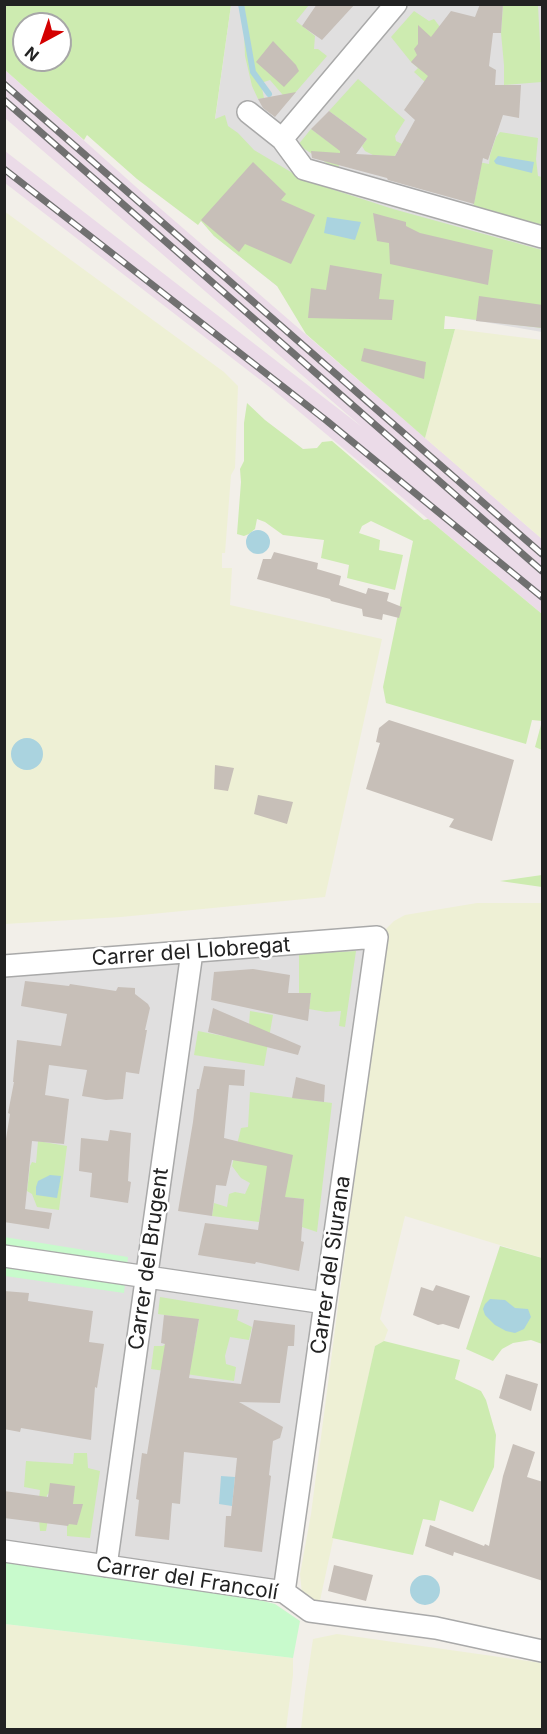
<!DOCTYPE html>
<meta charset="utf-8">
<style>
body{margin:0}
#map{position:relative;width:547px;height:1734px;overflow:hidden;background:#f2efe9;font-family:Inter,sans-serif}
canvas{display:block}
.frame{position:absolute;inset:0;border:6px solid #222;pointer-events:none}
.north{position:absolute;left:12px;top:12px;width:60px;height:60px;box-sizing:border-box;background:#fff;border:2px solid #a7a7a7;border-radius:50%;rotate:220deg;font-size:16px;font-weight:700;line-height:24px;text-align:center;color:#222}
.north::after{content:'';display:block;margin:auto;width:21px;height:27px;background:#d40000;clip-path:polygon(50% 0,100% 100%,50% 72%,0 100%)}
</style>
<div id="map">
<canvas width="547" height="1734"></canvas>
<div class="frame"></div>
<div class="north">N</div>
</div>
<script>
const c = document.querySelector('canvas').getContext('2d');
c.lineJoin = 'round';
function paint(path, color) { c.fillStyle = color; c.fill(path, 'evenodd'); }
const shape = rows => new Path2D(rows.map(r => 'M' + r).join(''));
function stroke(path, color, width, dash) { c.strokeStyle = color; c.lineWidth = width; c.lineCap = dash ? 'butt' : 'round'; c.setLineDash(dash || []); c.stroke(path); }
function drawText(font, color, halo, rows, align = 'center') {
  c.font = font + ' Inter,sans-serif'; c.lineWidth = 5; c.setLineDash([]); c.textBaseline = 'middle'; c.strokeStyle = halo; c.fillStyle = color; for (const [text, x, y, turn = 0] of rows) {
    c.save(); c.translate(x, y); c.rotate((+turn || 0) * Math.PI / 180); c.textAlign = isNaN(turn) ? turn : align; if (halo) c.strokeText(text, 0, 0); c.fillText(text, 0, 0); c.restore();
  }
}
const residential = shape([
 [231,5,542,5,542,332,277,286,214,236,201,220],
 [377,937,284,1592,5,1551,5,966]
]);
const industrial = shape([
 [5,70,154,203,542,539,542,614,272,389,5,183,5,151,362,427,5,118]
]);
const farmland = shape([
 [4,211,224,372,238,386,235,468,231,475,225,553,222,553,222,568,232,568,230,605,382,639,325,897,121,917,5,924],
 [455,329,542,340,542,539,425,438],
 [477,903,542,903,542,1258,405,1216,380,1319,388,1330,384,1341,375,1346,319,1605,302,1594,300,1574,311,1514,384,953,386,929,394,921,405,915],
 [5,1624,293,1658,293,1675,286,1729,5,1730],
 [337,1634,542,1663,542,1729,301,1729,305,1693,313,1639]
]);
const grass = shape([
 [5,5,231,5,215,119,225,115,228,126,238,133,254,150,296,175,319,185,393,209,542,250,542,328,445,316,444,329,455,329,425,438,306,334,277,286,214,236,201,221,198,225,137,179,87,135,84,140,5,70],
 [24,24,60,24,60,60,24,60],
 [243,5,309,5,296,21,315,36,314,49,318,49,327,56,288,101,270,80,261,83,264,98,258,99,252,86,245,56],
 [503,5,538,5,542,82,504,85,504,65,501,33],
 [414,11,429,21,434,19,440,27,446,101,414,72,418,68,411,62,391,37],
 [358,79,405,120,395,136,396,141,402,144,394,157,373,155,365,151,362,146,367,139,329,111],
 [311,129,352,159,340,159,338,170,298,145],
 [500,132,538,138,536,159,538,176,542,177,542,228,473,208,479,178,468,174,473,161,489,164,490,155,496,137],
 [247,403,265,420,303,449,317,448,322,442,332,441,424,520,428,519,542,614,542,750,535,747,542,721,532,720,526,744,386,703,383,687,413,541,371,521,362,526,359,533,380,540,379,550,403,555,395,590,347,578,349,565,321,558,324,540,283,535,265,522,257,519,255,529,249,534,244,536,237,534,241,482,240,469,244,461,244,423],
 [542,875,542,887,500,881],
 [356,951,345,1027,339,1026,341,1011,326,1012,309,1009,311,994,299,993,299,954],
 [250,1011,273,1015,264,1066,194,1055,198,1031,233,1038,248,1040],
 [250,1092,332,1103,317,1232,302,1227,304,1199,263,1195,259,1222,212,1216,214,1203,227,1207,229,1194,235,1192,245,1194,250,1183,241,1178,232,1166,241,1128,248,1127],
 [38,1141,67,1146,59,1210,37,1207,32,1194,27,1191,30,1166,32,1162,36,1163],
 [500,1246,542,1258,542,1344,531,1340,513,1343,502,1349,493,1361,466,1349],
 [160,1297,239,1310,237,1320,252,1327,249,1340,230,1337,225,1356,226,1364,236,1367,234,1381,151,1369,154,1346,163,1346,165,1344,194,1348,199,1320,158,1314],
 [384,1341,460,1360,455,1379,481,1391,486,1400,496,1435,494,1467,473,1512,440,1500,435,1521,423,1519,413,1555,332,1538,375,1346],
 [74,1453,87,1453,88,1468,100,1471,90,1538,67,1536,67,1526,69,1524,77,1524,82,1504,73,1504,49,1493,47,1495,45,1513,48,1519,46,1531,40,1531,38,1508,40,1490,24,1487,26,1461,73,1464]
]);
const park = shape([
 [4,1237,128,1257,124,1293,5,1276],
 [5,1558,200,1585,275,1604,300,1621,293,1658,5,1624]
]);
const water = shape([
 [498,156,534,162,532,173,496,164,494,161],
 [327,217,361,222,355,240,324,233],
 '246 542a12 12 0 1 1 24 0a12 12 0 1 1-24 0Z',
 '11 754a16 16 0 1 1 32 0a16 16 0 1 1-32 0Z',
 [50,1175,61,1176,57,1198,36,1195,36,1187,38,1181],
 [490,1299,505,1300,515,1308,528,1309,531,1317,524,1329,515,1333,506,1331,495,1325,485,1315,483,1309,485,1304],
 [221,1476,235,1477,232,1506,219,1504],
 '410 1590a15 15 0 1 1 30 0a15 15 0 1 1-30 0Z'
]);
const stream = shape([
 [241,4,253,72,269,94]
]);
const building = shape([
 [317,4,355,4,322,40,302,26],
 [480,4,503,4,501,33,493,33,489,66,496,70,495,85,521,85,519,118,503,115,488,160,483,158,474,204,388,180,387,178,312,158,311,151,340,153,340,151,311,129,329,111,367,139,356,154,395,156,415,120,404,110,428,76,411,62,417,55,414,49,418,44,418,25,431,37,451,11,475,17],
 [273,41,296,65,299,71,284,87,256,62],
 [296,92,275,117,263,108,258,99],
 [253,162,286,194,281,200,315,215,291,264,245,244,239,252,201,220],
 [373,213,406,222,406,226,420,233,493,250,488,285,390,264,389,243,377,241],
 [330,265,382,274,379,299,394,300,392,320,308,318,311,288,326,290],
 [479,296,543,305,543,328,476,321],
 [364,348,426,362,424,379,361,361],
 [274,552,318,563,317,569,341,576,339,585,366,594,368,588,389,593,387,601,402,607,399,618,383,614,382,620,363,616,362,609,331,601,330,599,257,579,263,559,271,559],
 [389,720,514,760,492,841,449,827,454,819,366,789,380,743,376,742,379,728],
 [215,765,234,768,228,791,214,789],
 [258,795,293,802,287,824,254,814],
 [253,969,290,975,288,993,311,993,308,1021,211,1000,214,972],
 [25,981,69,986,70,984,116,991,118,987,135,988,135,994,148,1004,150,1008,145,1030,147,1030,139,1074,126,1072,123,1099,106,1100,82,1096,87,1070,49,1065,45,1095,69,1099,64,1144,32,1141,25,1209,52,1213,49,1229,4,1222,4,1151,10,1114,8,1113,14,1082,13,1082,17,1040,61,1046,67,1014,21,1006],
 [213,1008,301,1046,298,1055,208,1032],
 [204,1066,245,1070,244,1086,229,1085,224,1138,293,1155,285,1197,304,1199,301,1241,304,1242,299,1271,256,1262,255,1264,198,1255,205,1223,258,1230,267,1166,232,1160,226,1186,216,1185,212,1216,178,1211,193,1122,197,1089,199,1089],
 [296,1077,325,1085,324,1102,292,1098],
 [110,1130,131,1133,128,1181,131,1182,128,1203,90,1197,92,1173,79,1171,81,1138,108,1141],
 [436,1285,470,1296,459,1329,443,1324,438,1325,413,1315,421,1287,433,1291],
 [4,1291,29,1293,28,1301,93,1311,89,1342,104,1344,97,1388,95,1387,91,1440,21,1428,20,1432,4,1429],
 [164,1315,199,1319,189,1378,241,1384,254,1320,295,1325,294,1346,288,1346,280,1403,239,1402,283,1427,280,1438,273,1441,269,1475,271,1476,262,1552,224,1547,226,1516,231,1516,237,1458,184,1452,180,1504,172,1503,169,1540,135,1536,139,1500,136,1499,142,1453,147,1454,165,1344,161,1343],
 [506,1374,538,1384,531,1411,499,1398],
 [513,1444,535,1452,527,1477,543,1482,543,1581,454,1552,453,1556,425,1546,430,1525,484,1546,485,1544,489,1546,503,1476],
 [50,1483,75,1486,73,1504,83,1504,77,1525,69,1524,68,1526,4,1518,4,1491,48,1497],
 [334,1565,373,1575,366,1601,328,1591]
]);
const street = shape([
 [248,112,282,139,304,169,542,237],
 [282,139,396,4],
 [4,966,377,937,284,1592],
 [4,1256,325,1303],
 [4,1551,284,1592,310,1611,436,1628,542,1651],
 [106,1566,192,952]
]);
const rail = shape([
 [4,84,542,554],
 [4,100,542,571],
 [4,169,327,421,542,597]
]);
const streetNames = [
 ["Carrer del Llobregat",191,952,-4],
 ["Carrer del Brugent",149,1259,-82],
 ["Carrer del Siurana",331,1265,-82],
 ["Carrer del Francolí",187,1579,9]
];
paint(residential, '#e0dfdf');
paint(industrial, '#ebdbe8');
paint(farmland, '#eef0d5');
paint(grass, '#cdebb0');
paint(park, '#c8facc');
paint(water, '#aad3df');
stroke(stream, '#aad3df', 6);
paint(building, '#c7bfb8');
stroke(street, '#a9a9a9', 24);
stroke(street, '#fff', 21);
stroke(rail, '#707070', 7);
stroke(rail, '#fff', 4.5, [14]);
drawText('21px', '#222', '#fff', streetNames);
</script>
